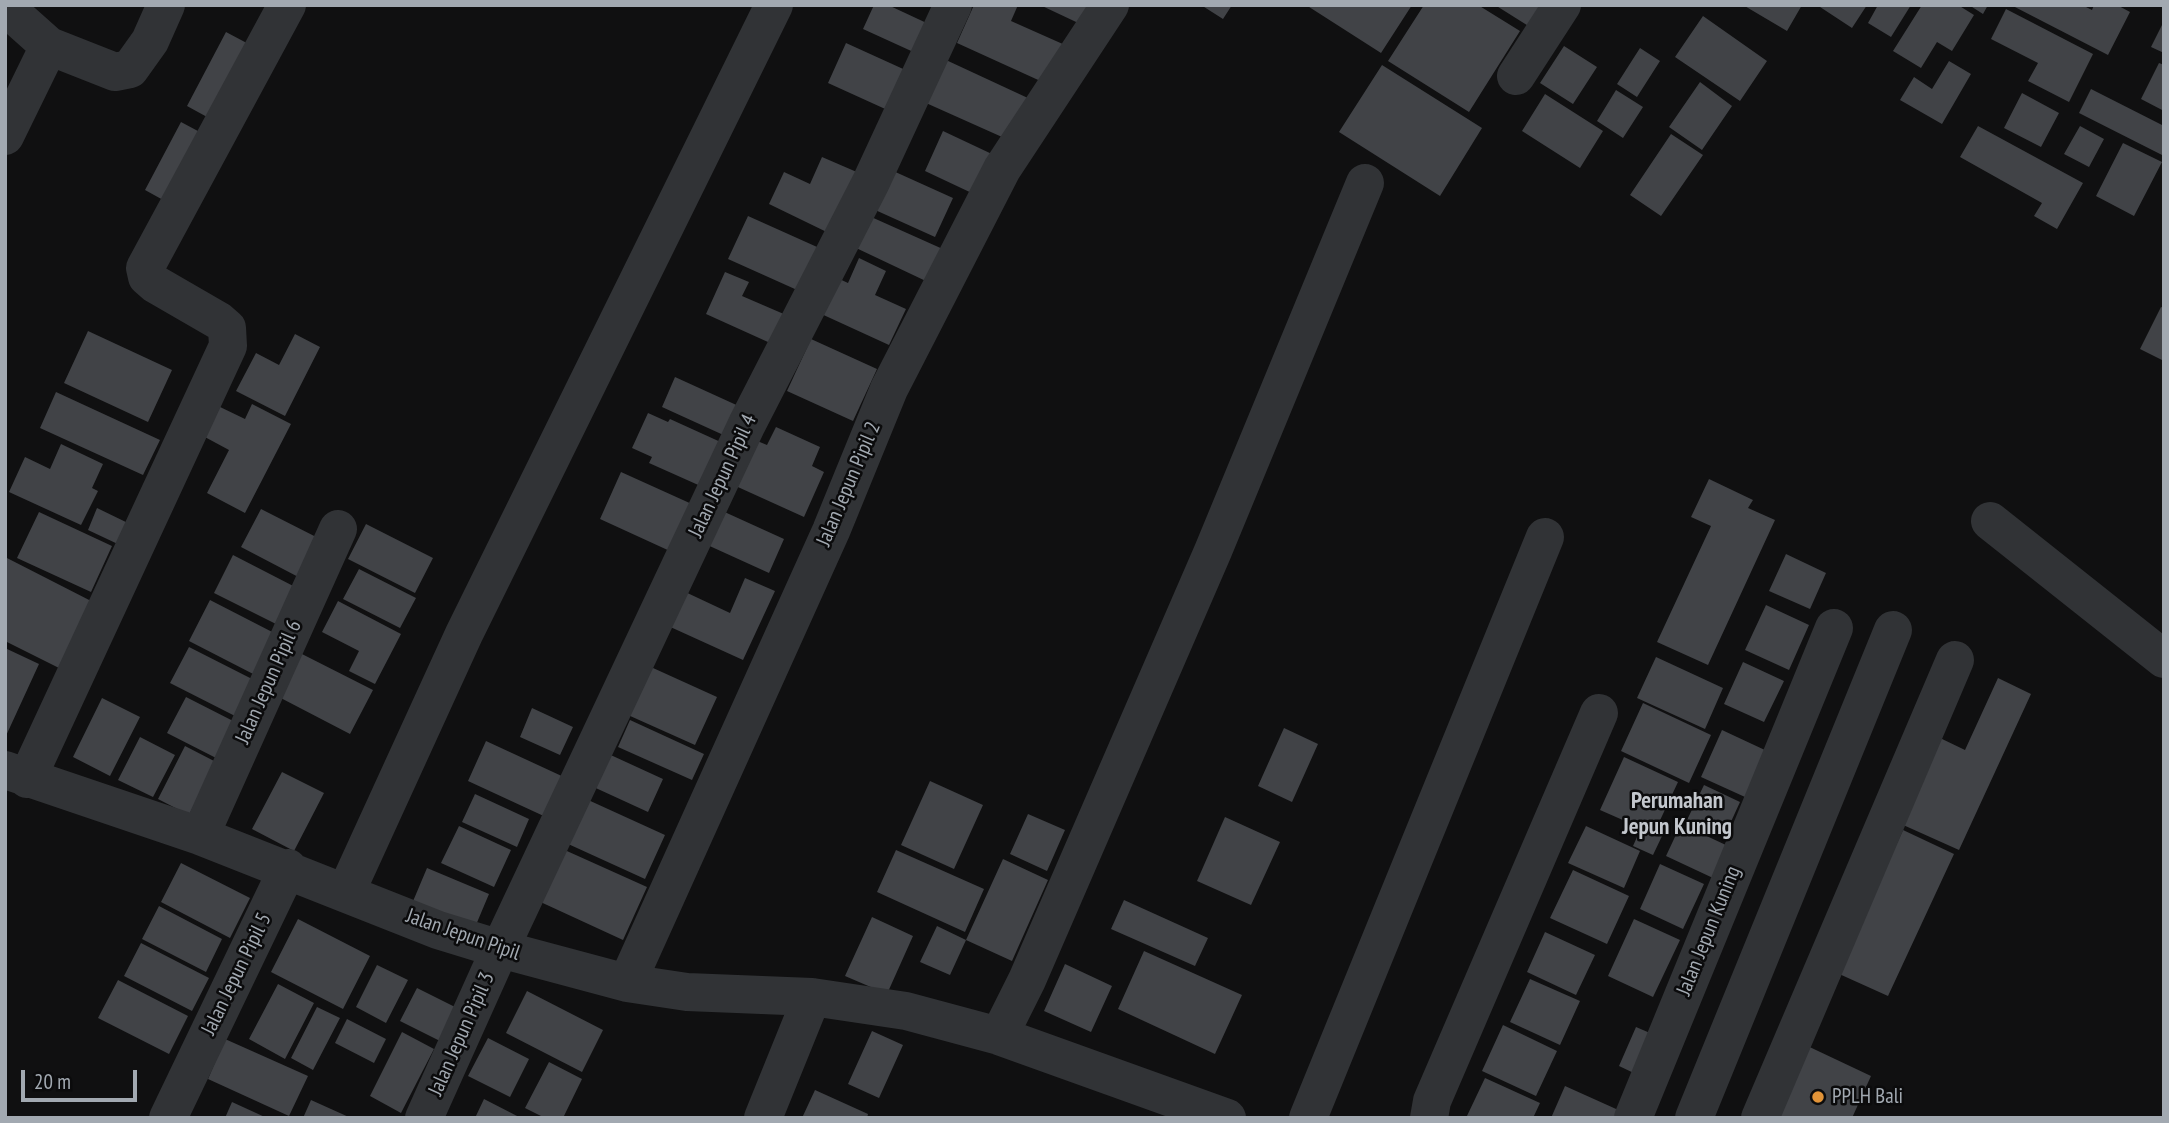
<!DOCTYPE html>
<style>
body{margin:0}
#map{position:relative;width:2169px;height:1123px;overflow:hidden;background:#101011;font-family:"PT Sans Narrow",sans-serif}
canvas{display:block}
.frame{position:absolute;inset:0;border:7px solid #a2a9b1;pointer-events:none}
.scale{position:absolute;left:21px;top:1070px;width:116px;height:32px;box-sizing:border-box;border:4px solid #a2a9b1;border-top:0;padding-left:9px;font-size:21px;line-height:24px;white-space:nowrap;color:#a2a9b1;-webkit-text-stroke:5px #0b0b0c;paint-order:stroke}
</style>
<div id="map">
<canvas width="2169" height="1123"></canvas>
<div class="frame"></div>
<div class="scale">20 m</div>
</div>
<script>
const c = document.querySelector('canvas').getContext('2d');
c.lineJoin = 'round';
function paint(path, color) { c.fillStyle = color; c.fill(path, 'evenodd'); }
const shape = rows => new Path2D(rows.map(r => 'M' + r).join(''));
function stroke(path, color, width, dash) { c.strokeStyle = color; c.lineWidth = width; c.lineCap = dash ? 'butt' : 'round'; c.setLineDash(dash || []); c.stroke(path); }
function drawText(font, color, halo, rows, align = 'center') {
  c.font = font + ' "PT Sans Narrow",sans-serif'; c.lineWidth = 5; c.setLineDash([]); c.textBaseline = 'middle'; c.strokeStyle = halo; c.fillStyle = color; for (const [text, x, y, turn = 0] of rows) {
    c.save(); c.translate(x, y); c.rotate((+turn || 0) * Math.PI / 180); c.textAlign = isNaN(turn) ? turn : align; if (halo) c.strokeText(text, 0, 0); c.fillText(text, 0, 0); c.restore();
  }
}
const building = shape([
 [874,5,888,5,933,26,920,55,863,29],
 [974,5,1018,5,1011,21,1065,45,1047,84,957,43],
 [1040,5,1102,5,1091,29],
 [1201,5,1232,5,1223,19],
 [1306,5,1412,5,1381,53],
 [1424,5,1478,5,1520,31,1469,112,1388,61],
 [1495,5,1544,5,1530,27],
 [1743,5,1802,5,1787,31],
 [1817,5,1867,5,1852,28],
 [1878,5,1911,5,1891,37,1868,23],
 [1922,5,1958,5,1974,15,1952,51,1937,42,1921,68,1893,51],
 [1969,5,1988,5,1983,14],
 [2011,5,2082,5,2092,10,2094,5,2117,5,2130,12,2108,55],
 [2006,9,2093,54,2069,102,2028,81,2038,63,1991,39],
 [1703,16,1767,61,1740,101,1675,57],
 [2164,21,2164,53,2151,47],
 [226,32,258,49,218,123,187,106],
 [846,43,912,73,894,113,828,83],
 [1564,46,1597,67,1573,104,1540,83],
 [1640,48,1660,61,1637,97,1617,84],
 [946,60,1030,99,1011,141,926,103],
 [1949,61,1971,74,1942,124,1900,100,1914,77,1932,89],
 [2159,63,2164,65,2164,111,2141,99],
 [1382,65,1482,128,1440,196,1339,132],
 [1700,82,1732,106,1702,150,1669,127],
 [2091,89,2164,126,2164,156,2079,113],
 [1616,90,1643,107,1623,138,1597,121],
 [2022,93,2059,113,2041,147,2004,128],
 [1545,94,1603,131,1580,168,1522,131],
 [181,122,211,138,174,206,145,190],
 [1978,126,2083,183,2057,229,2034,216,2042,203,1960,157],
 [2080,126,2104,139,2089,167,2064,154],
 [943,131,994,155,976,195,925,171],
 [1671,134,1703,155,1661,216,1630,195],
 [2123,143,2162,162,2134,216,2096,196],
 [822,157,866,176,839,238,769,204,784,172,810,184],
 [891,170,953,198,935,237,873,209],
 [748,216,826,251,806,294,728,259],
 [869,216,945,250,930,283,854,247],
 [859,258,886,271,875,295,906,309,889,345,817,312,833,276,848,283],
 [725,272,749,282,742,296,793,318,779,347,706,314],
 [2161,307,2164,308,2164,361,2140,349],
 [88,331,172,370,148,422,64,383],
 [295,334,320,347,285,416,236,391,256,353,279,365],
 [811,339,877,369,853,421,787,391],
 [675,377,743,408,730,438,662,407],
 [56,392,160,440,143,475,40,428],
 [252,404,291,424,245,513,207,493,229,450,203,436,218,406,245,419],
 [648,413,668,422,670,419,725,444,705,488,649,463,652,457,632,448],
 [776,427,820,447,812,466,824,472,804,517,729,483,750,438,767,445],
 [61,444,103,464,92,488,98,491,81,525,9,492,25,457,50,469],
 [621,472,694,505,672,552,600,519],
 [1709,479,1753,500,1748,508,1775,520,1708,665,1657,642,1711,526,1691,517],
 [97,508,132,525,122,546,88,530],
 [261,509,326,542,306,581,241,547],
 [718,509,784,539,769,573,703,543],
 [39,512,112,546,91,592,17,558],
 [366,524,433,558,415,593,348,559],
 [1786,554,1826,573,1810,609,1769,591],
 [233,555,301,590,282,627,214,593],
 [5,557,95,603,61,669,5,641],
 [359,569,416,598,400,628,343,599],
 [745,578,775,591,743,660,666,625,681,590,730,613],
 [210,600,280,636,259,677,189,641],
 [338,601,401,634,375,684,349,671,359,651,322,632],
 [1766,605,1809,625,1789,670,1745,650],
 [189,647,254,680,235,716,170,683],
 [5,648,39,664,5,738],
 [298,652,373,690,350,734,275,695],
 [1656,657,1723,688,1705,729,1637,698],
 [1743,662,1784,681,1764,722,1724,704],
 [642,663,717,697,695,745,619,711],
 [1998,678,2031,694,1959,850,1901,824,1940,738,1965,750],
 [186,697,239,724,220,760,167,733],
 [102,698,140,717,110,776,73,757],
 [1643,703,1711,735,1689,783,1621,751],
 [532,708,573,727,560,755,520,737],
 [630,720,704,754,692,780,618,747],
 [1284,728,1318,744,1292,802,1258,786],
 [1722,730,1767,751,1745,797,1701,777],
 [140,737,175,755,153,797,118,780],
 [486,741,566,778,548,818,468,781],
 [185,746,216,762,189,815,158,799],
 [602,751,663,779,648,812,587,784],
 [1624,757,1678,782,1655,831,1663,834,1653,855,1633,846,1641,828,1600,810],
 [282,772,324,793,294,851,252,829],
 [930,781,983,805,954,869,901,845],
 [1704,785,1740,802,1724,837,1687,820],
 [475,794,529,819,517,847,462,822],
 [586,799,665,835,645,879,566,843],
 [1028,814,1065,830,1047,871,1010,854],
 [1225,817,1280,842,1251,905,1197,881],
 [1681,824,1728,846,1713,878,1666,856],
 [459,826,511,850,494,887,441,863],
 [1586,826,1640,851,1624,888,1568,863],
 [1903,830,1954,854,1888,996,1837,973],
 [558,847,647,887,623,940,534,899],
 [896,850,984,889,965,932,877,892],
 [1003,859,1048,880,1012,961,966,940],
 [181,863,250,898,230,938,161,902],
 [1660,864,1704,884,1683,929,1640,909],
 [427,868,489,894,473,932,411,906],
 [1573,870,1629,896,1607,944,1550,918],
 [1124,900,1208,938,1195,966,1111,929],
 [159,906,222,939,206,972,142,939],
 [872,917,913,936,887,994,845,976],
 [298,919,370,956,343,1009,271,972],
 [1634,919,1680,940,1653,997,1608,976],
 [937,926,966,940,950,975,920,962],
 [1545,932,1595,955,1576,995,1527,972],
 [141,943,209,978,192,1011,124,976],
 [1144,951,1242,995,1215,1054,1118,1009],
 [1065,964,1112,986,1091,1032,1044,1011],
 [377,965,408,980,386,1023,356,1007],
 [1530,979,1580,1001,1560,1045,1510,1022],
 [118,980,188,1016,169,1054,98,1018],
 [278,984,314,1003,285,1059,249,1039],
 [417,988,461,1010,444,1043,400,1021],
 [527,991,603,1030,582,1072,506,1033],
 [317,1007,340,1018,313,1070,291,1058],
 [347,1019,386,1039,374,1063,335,1043],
 [1503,1025,1557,1051,1536,1096,1482,1071],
 [1636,1027,1657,1036,1638,1075,1619,1066],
 [872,1031,903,1045,879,1098,848,1084],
 [402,1032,434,1049,401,1113,370,1096],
 [488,1038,529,1059,510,1097,468,1076],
 [225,1039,308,1076,289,1116,208,1079],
 [1799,1042,1871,1076,1852,1118,1767,1118],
 [549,1062,582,1079,563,1118,545,1118,525,1108],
 [1485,1078,1540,1103,1533,1118,1466,1118],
 [1565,1086,1625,1113,1623,1118,1551,1118],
 [815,1090,868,1114,867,1118,802,1118],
 [484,1099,521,1118,475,1118],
 [311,1100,351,1118,303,1118],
 [232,1102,267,1118,225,1118]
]);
const minor = shape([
 [7,5,12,13,49,46,115,72,130,69,150,41,166,5],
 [1516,76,1562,5],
 [5,136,49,46],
 [1990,521,2164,659],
 [5,770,200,836,438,930,500,949,627,983,687,992,812,997,906,1011,999,1036,1227,1118],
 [27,779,228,346,227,328,219,321,155,284,147,277,145,268,287,5],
 [200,836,338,529],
 [346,892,464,634,774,5],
 [627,983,831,531,889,389,1002,169,1110,5],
 [999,1036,1027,980,1213,551,1365,183],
 [168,1118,288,868],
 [424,1118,500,949,747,424,871,182,953,5],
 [763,1118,812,997],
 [1308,1118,1545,537],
 [1429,1118,1432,1101,1599,713],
 [1633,1118,1834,628],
 [1694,1118,1893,630],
 [1760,1118,1955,660]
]);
const markers = [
 [1818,1097,7,"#e19338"]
];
const streetNames = [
 ["Jalan Jepun Pipil 4",723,476,-65],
 ["Jalan Jepun Pipil 2",849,484,-67],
 ["Jalan Jepun Pipil 6",269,682,-66],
 ["Jalan Jepun Kuning",1709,931,-68],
 ["Jalan Jepun Pipil",463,935,19],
 ["Jalan Jepun Pipil 5",237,974,-64],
 ["Jalan Jepun Pipil 3",462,1034,-66]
];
const poiNames = [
 ["PPLH Bali",1832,1097]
];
const neighbourhoodNames = [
 ["Perumahan",1677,801],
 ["Jepun Kuning",1677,827]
];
paint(building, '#414347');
stroke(minor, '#313336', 38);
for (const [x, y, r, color] of markers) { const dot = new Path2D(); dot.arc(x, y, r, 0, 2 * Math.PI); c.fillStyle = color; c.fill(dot); stroke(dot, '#0b0b0c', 2.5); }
drawText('21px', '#a2a9b1', '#0b0b0c', streetNames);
drawText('21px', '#a2a9b1', '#0b0b0c', poiNames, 'left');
drawText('bold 23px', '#c3c7cd', '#0b0b0c', neighbourhoodNames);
</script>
